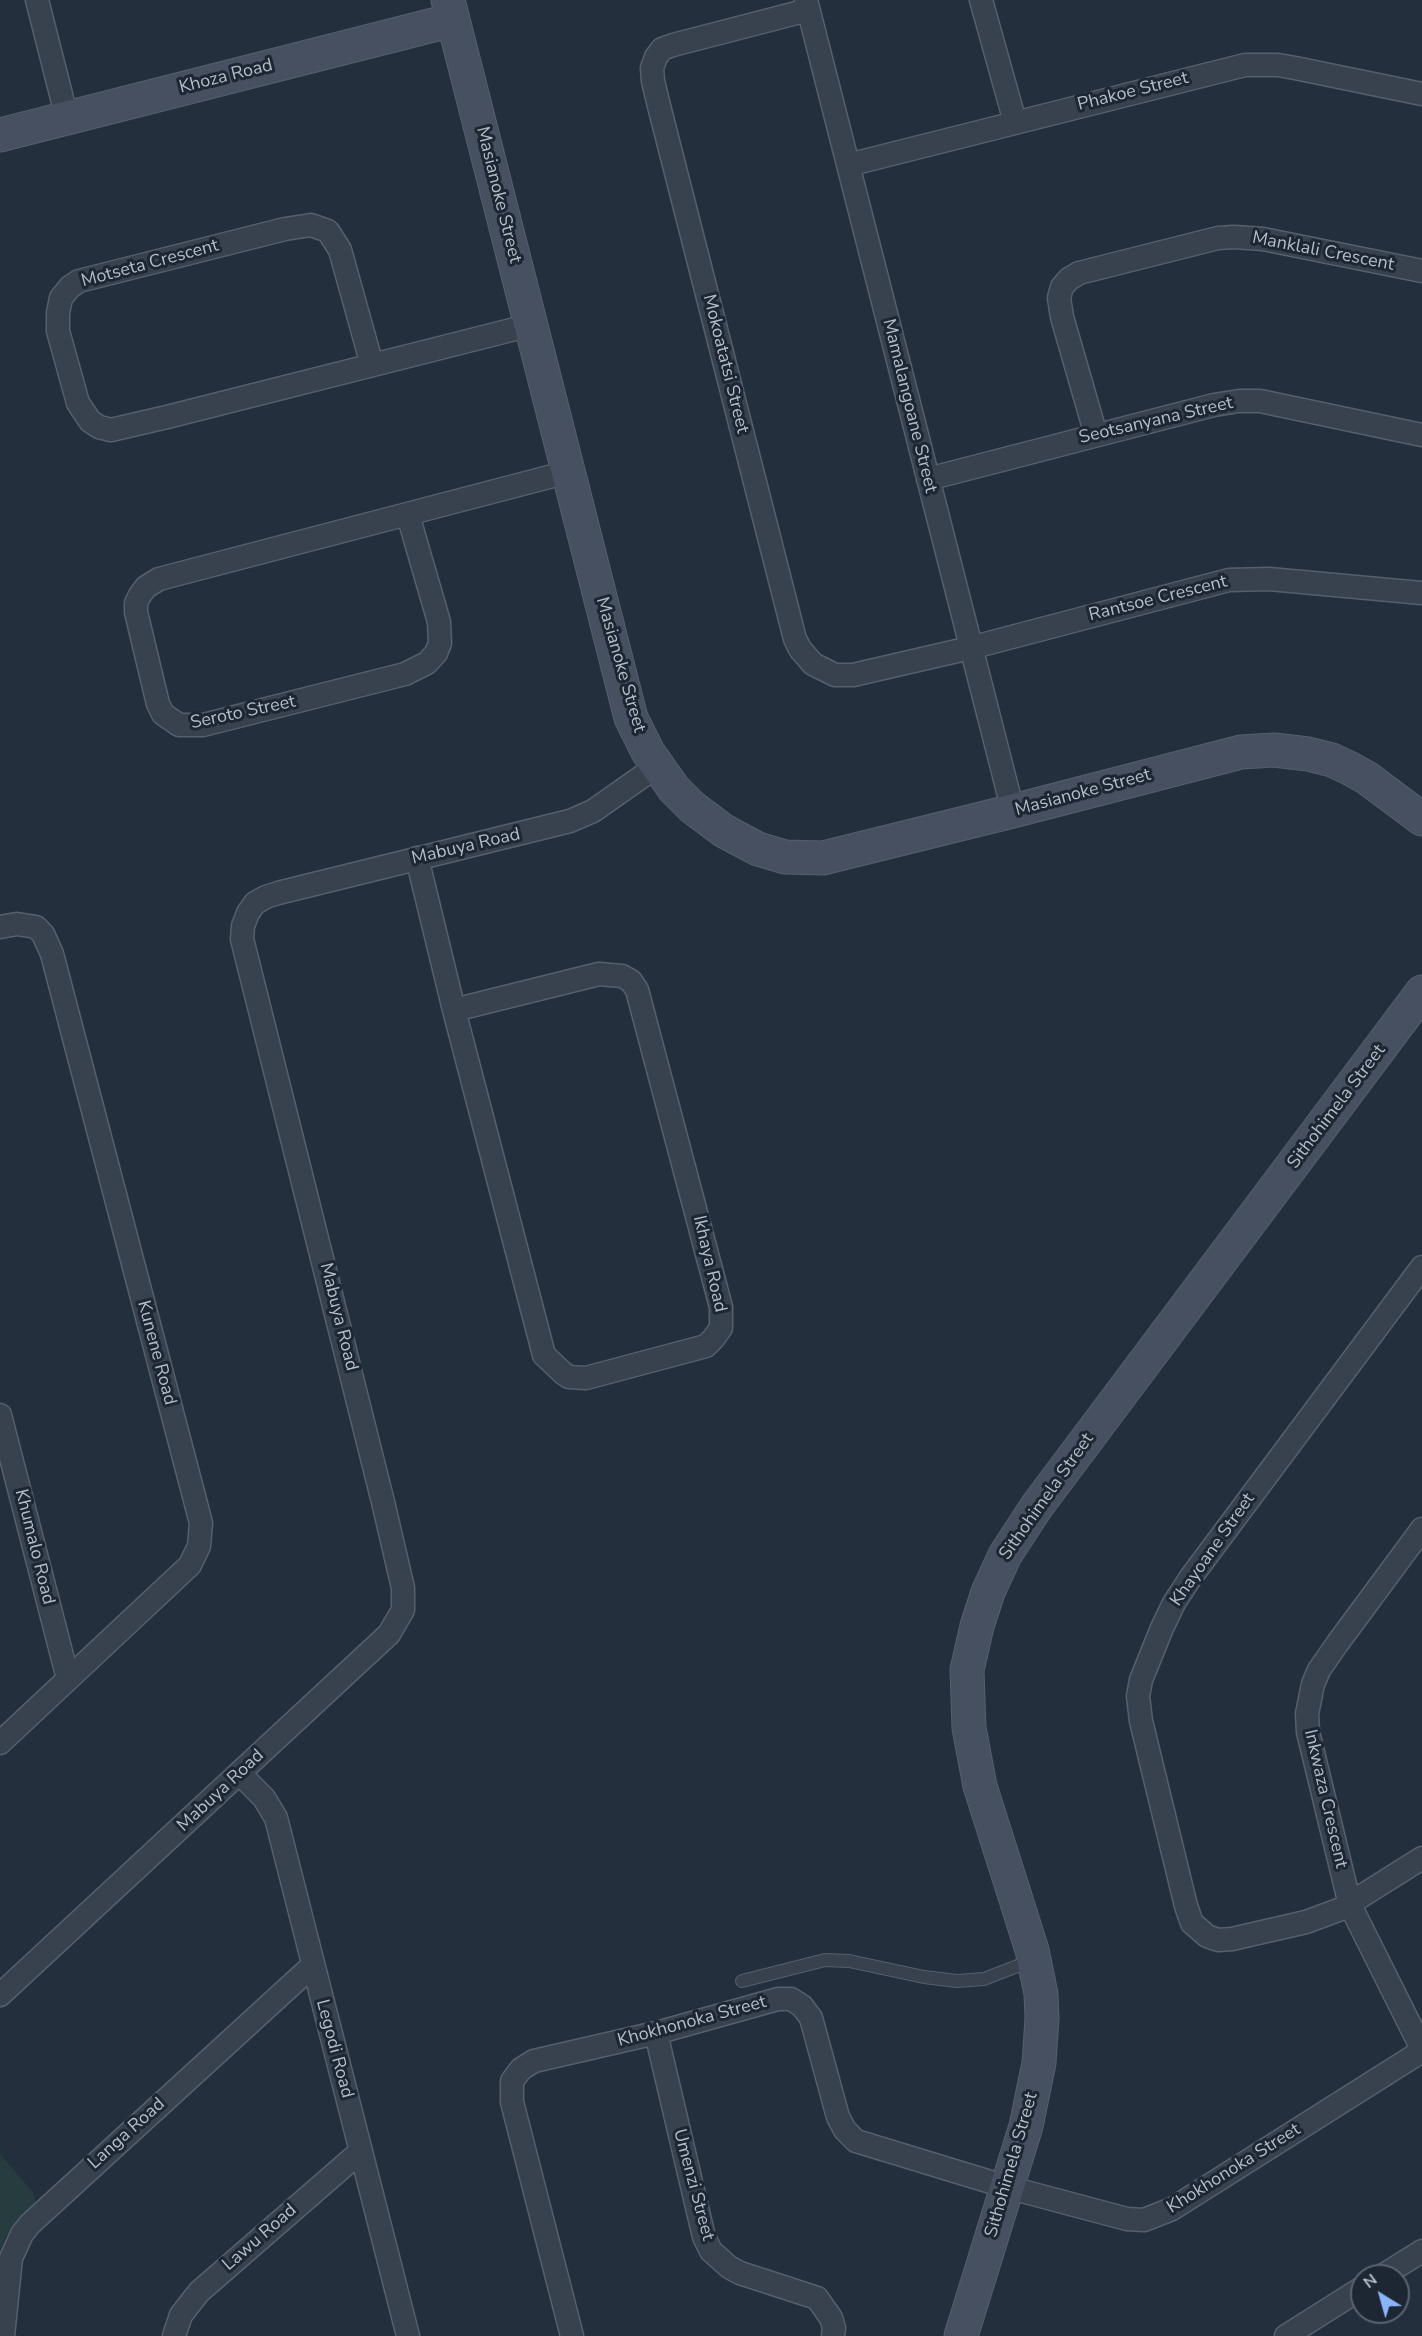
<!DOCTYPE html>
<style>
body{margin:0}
#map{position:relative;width:1422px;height:2336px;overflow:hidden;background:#242f3e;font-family:"Nunito Sans",sans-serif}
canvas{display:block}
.north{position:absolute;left:1350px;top:2264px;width:60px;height:60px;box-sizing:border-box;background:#1d2633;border:2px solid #59626f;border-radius:50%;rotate:323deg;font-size:16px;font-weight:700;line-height:24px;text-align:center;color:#b4bcc9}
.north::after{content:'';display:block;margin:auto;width:21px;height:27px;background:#8ab4f8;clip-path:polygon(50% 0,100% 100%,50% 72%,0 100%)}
</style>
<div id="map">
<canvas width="1422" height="2336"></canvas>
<div class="north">N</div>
</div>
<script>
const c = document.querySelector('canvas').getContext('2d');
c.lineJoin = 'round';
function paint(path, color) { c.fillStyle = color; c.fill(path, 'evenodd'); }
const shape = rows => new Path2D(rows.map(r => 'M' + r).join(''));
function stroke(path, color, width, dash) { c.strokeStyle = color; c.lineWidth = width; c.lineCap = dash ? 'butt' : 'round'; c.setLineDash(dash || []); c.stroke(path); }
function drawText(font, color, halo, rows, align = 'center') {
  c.font = font + ' "Nunito Sans",sans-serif'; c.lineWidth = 6; c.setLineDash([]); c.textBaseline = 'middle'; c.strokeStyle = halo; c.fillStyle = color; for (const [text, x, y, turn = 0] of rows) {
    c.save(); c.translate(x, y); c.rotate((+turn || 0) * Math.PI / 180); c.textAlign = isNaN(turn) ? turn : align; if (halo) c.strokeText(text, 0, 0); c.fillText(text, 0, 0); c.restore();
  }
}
const green = shape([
 [0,2154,32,2191,37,2206,5,2237,0,2251]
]);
const lane = shape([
 [742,1981,825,1960,849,1961,924,1977,957,1981,984,1979,1033,1960]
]);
const street = shape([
 [37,0,67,118],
 [806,0,1013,811],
 [981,0,1015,122],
 [808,10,673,45,662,49,656,57,652,68,653,81,659,106,795,639,800,649,813,664,835,675,853,675,970,648,1229,580,1269,579,1422,593],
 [848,165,1245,65,1278,65,1295,68,1422,94],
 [372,365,340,250,328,231,311,225,285,229,79,281,70,287,61,298,58,313,58,331,78,403,90,421,99,427,111,430,167,417,531,325],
 [1096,435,1062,317,1059,298,1062,287,1069,279,1079,273,1218,238,1234,237,1263,239,1422,271],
 [928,479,1214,405,1239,401,1260,401,1422,435],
 [408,515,439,622,440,643,436,653,427,663,405,674,203,725,179,725,163,714,158,704,136,612,136,603,140,595,146,587,159,579,568,472],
 [417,858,454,1010,544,1355,563,1373,569,1377,586,1378,706,1346,713,1339,721,1328,721,1307,637,990,631,981,622,976,599,974,454,1010],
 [0,927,17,924,36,927,43,934,52,954,201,1523,199,1546,190,1565,0,1743],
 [1422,1267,1191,1577,1174,1603,1162,1628,1141,1680,1138,1696,1141,1721,1186,1906,1192,1923,1207,1936,1218,1940,1232,1939,1306,1922,1341,1909,1422,1858],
 [0,1415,68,1679],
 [1422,1529,1337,1644,1319,1670,1313,1684,1307,1714,1308,1732,1350,1905,1422,2049],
 [240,1774,264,1798,276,1818,408,2336],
 [0,1995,389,1634,403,1610,403,1588,383,1502,242,939,243,926,248,913,255,903,266,897,278,893,570,821,593,811,657,766],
 [656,2033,704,2237,711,2251,729,2267,740,2273,817,2298,831,2318,834,2328,833,2336],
 [1382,2276,1422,2251],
 [3,2336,11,2258,22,2234,30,2224,312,1966],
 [174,2336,181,2315,199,2292,361,2151],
 [572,2336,512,2102,512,2081,521,2069,534,2061,656,2033,778,1999,791,1999,802,2006,811,2018,838,2117,845,2130,856,2141,1007,2187,1127,2219,1144,2220,1172,2209,1422,2051],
 [1286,2336,1362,2288]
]);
const secondary = shape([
 [448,0,631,718,648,752,674,789,692,807,724,831,758,849,785,857,823,858,1013,811,1241,752,1274,750,1308,754,1332,760,1349,768,1367,778,1422,819],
 [0,135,453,20],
 [961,2336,1026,2126,1039,2063,1042,2018,1041,1994,1032,1950,980,1786,969,1728,967,1670,977,1626,988,1592,1005,1555,1037,1506,1422,992]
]);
const streetNames = [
 ["Khoza Road",226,77,-14],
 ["Phakoe Street",1133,92,-14],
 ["Masianoke Street",498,195,76],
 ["Manklali Crescent",1323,252,11],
 ["Motseta Crescent",150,264,-15],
 ["Mokoatatsi Street",725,364,76],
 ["Mamalangoane Street",909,406,76],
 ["Seotsanyana Street",1156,421,-13],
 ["Rantsoe Crescent",1158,599,-14],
 ["Masianoke Street",620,665,74],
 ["Seroto Street",243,713,-12],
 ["Masianoke Street",1083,793,-15],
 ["Mabuya Road",466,847,-13],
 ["Sithohimela Street",1337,1107,-53],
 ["Ikhaya Road",709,1264,77],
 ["Mabuya Road",338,1317,76],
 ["Kunene Road",156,1353,75],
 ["Sithohimela Street",1047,1497,-55],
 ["Khumalo Road",34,1547,76],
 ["Khayoane Street",1213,1550,-55],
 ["Mabuya Road",221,1791,-43],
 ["Inkwaza Crescent",1325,1799,77],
 ["Khokhonoka Street",692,2022,-15],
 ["Legodi Road",334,2049,75],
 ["Langa Road",127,2134,-42],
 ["Sithohimela Street",1012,2165,-74],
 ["Khokhonoka Street",1234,2169,-32],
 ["Umenzi Street",693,2185,75],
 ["Lawu Road",260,2238,-41]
];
paint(green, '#263c3f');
stroke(lane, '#565f6c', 14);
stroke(street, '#565f6c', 25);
stroke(secondary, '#565f6c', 35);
stroke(lane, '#38414e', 12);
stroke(street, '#38414e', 22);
stroke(secondary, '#465061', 33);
drawText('18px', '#b4bcc9', '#1d2633', streetNames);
</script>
